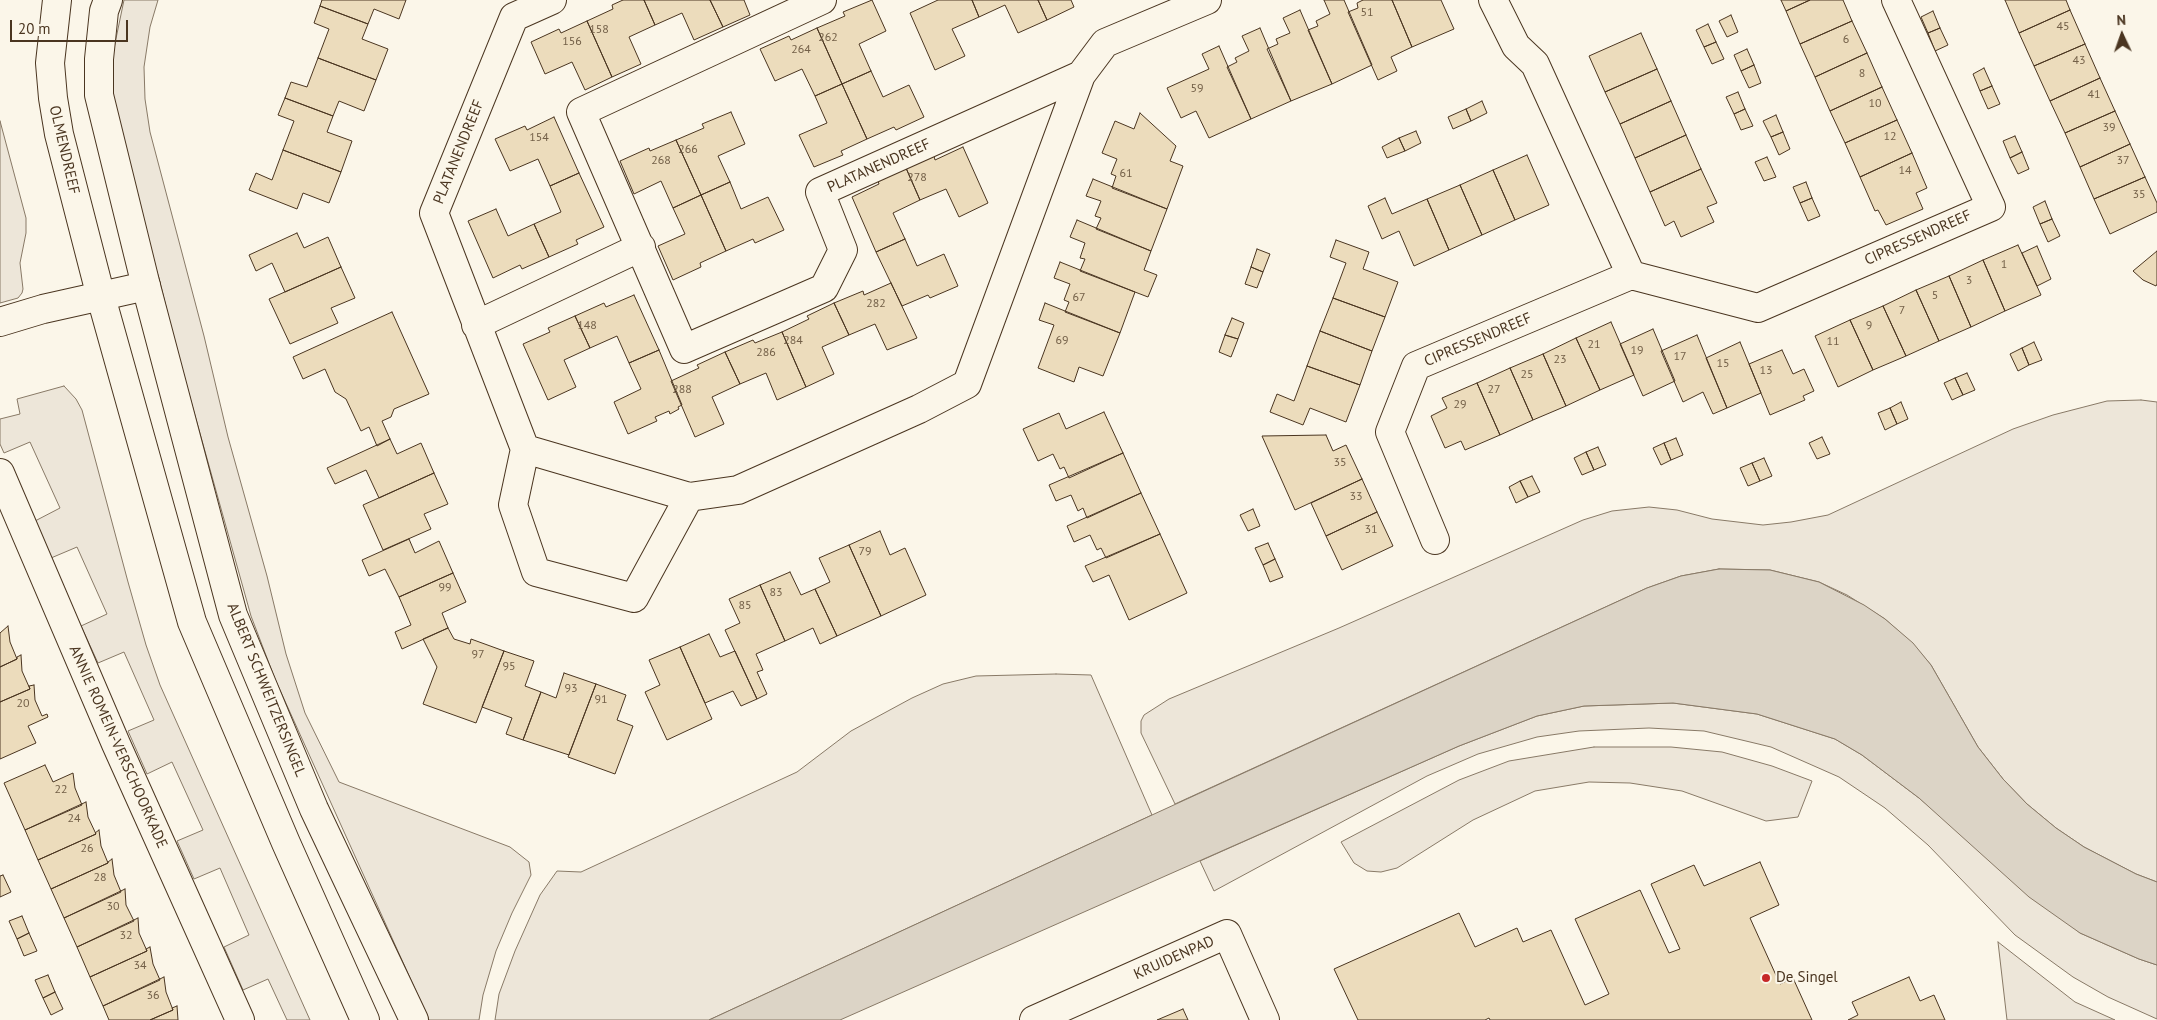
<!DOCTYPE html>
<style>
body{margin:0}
#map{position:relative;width:2157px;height:1020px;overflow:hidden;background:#fbf6e9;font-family:"PT Sans",sans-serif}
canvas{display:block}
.north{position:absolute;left:2097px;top:10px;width:50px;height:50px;-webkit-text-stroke:4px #fbf6e9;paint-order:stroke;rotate:357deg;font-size:14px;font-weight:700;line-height:20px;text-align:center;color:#4a3520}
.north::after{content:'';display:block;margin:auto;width:18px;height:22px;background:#4a3520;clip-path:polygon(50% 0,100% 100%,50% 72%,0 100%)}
.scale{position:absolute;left:10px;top:20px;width:118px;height:22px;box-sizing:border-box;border:2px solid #4a3520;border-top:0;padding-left:6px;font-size:15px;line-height:18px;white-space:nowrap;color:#4a3520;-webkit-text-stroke:4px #fbf6e9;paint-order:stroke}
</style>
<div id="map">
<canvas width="2157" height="1020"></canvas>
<div class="north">N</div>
<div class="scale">20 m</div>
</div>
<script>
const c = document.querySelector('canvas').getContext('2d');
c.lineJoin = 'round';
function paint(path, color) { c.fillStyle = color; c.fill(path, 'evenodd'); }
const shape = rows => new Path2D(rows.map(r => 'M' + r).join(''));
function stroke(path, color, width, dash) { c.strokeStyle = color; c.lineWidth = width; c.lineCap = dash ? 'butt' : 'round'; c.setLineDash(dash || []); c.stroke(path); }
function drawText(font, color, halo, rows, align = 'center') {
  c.font = font + ' "PT Sans",sans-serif'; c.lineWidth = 4; c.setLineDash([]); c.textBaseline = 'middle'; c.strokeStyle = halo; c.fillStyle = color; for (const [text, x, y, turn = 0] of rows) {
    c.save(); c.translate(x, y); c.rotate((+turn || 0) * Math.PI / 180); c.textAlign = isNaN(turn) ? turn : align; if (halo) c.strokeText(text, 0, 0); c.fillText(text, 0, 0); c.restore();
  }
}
const green = shape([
 [124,0,158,0,150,27,144,67,145,99,150,132,204,336,228,437,267,576,286,654,305,713,339,782,510,847,529,862,531,875,512,913,496,951,483,995,479,1020,429,1020,275,679,251,616,175,344,159,278,145,236,113,102,113,53,124,0],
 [0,121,26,218,26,233,20,263,23,289,22,293,18,298,0,303,0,121],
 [64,386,76,399,82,410,128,582,146,645,160,685,310,1020,287,1020,268,979,243,990,224,947,249,935,220,868,194,879,177,841,203,830,172,762,147,774,128,731,154,720,124,652,98,663,81,626,107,614,77,547,51,558,35,521,60,508,30,442,4,453,0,444,0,419,20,414,17,399,64,386],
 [2141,400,2157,402,2157,882,2136,874,2084,847,2056,828,2027,804,2003,779,1978,747,1931,665,1912,643,1885,619,1847,595,1819,582,1770,570,1719,569,1681,576,1647,588,1175,804,1141,733,1141,721,1144,715,1169,699,1339,628,1583,520,1612,511,1649,507,1677,510,1712,519,1763,525,1791,522,1828,515,2013,429,2053,415,2107,401,2141,400],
 [1056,674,1091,675,1152,815,709,1020,495,1020,499,994,515,951,540,895,557,871,581,872,797,772,851,731,912,698,943,684,976,676,1056,674],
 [1673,703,1757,714,1835,739,1862,755,1919,798,2080,933,2139,959,2157,965,2157,1019,2108,997,2073,977,2015,935,1928,845,1885,808,1839,777,1771,747,1704,731,1649,728,1579,731,1537,737,1478,754,1427,776,1214,891,1200,861,1459,746,1537,716,1584,706,1673,703],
 [1594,747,1671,747,1722,752,1772,766,1812,781,1798,817,1766,821,1682,791,1630,783,1589,782,1535,791,1473,820,1397,868,1381,872,1367,871,1354,863,1341,842,1459,780,1509,761,1594,747],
 [1998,942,2075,1002,2115,1020,2007,1020,1998,942]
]);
const water = shape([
 [1719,569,1770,570,1819,582,1864,605,1885,619,1913,643,1931,665,1978,747,2003,779,2027,804,2056,828,2084,847,2136,874,2157,882,2157,965,2139,959,2080,933,2029,897,1919,798,1862,755,1835,739,1757,714,1673,703,1584,706,1537,716,1459,746,840,1020,709,1020,1152,815,1647,588,1681,576,1719,569]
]);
const building = shape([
 [322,0,406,0,399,19,374,9,368,24,320,6,322,0],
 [623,0,644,0,655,25,629,37,641,64,612,77,587,21,613,9,612,5,623,0],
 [644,0,710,0,723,27,694,40,682,13,655,25,644,0],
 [710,0,744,0,750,15,723,27,710,0],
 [872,0,886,31,859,44,871,71,842,84,817,28,845,16,843,12,872,0],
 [938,0,972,0,979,17,952,29,965,56,935,70,910,13,938,0],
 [972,0,1038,0,1047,20,1018,33,1005,5,979,17,972,0],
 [1038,0,1071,0,1074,7,1047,20,1038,0],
 [1324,0,1344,0,1372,65,1332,84,1308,30,1318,26,1316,21,1330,14,1324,0],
 [1363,0,1392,0,1412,47,1391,57,1397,71,1378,80,1348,12,1358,8,1357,3,1363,0],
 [1392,0,1441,0,1454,29,1412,47,1392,0],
 [1781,0,1810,0,1786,11,1781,0],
 [1810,0,1843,0,1852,21,1800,44,1786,11,1810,0],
 [2005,0,2066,0,2070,10,2019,33,2005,0],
 [320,6,368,24,362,39,388,49,376,80,318,58,329,29,314,23,320,6],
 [1300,10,1332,84,1291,101,1267,49,1278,44,1276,39,1290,33,1283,18,1300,10],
 [2070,10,2085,44,2034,66,2019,33,2070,10],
 [1933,11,1940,28,1928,33,1921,17,1933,11],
 [1731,15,1738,32,1727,37,1719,21,1731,15],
 [587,21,612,77,585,90,572,62,545,74,531,42,559,29,561,33,587,21],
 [1852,21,1867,53,1815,77,1800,44,1852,21],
 [1708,24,1716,42,1704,47,1696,30,1708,24],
 [817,28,842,84,815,96,802,69,775,81,760,49,789,36,791,40,817,28],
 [1260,28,1291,101,1251,119,1227,67,1237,62,1235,58,1249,51,1242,36,1260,28],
 [1940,28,1948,45,1935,51,1928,33,1940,28],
 [1641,33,1657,69,1605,92,1589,56,1641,33],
 [1716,42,1724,59,1712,64,1704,47,1716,42],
 [2085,44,2100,78,2050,101,2034,66,2085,44],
 [1219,46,1251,119,1209,138,1196,111,1181,118,1167,88,1209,69,1202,54,1219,46],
 [1747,49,1754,65,1741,71,1734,55,1747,49],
 [1867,53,1882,87,1830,111,1815,77,1867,53],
 [318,58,376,80,364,111,339,101,333,116,285,98,291,82,307,87,318,58],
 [1754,65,1761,83,1749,88,1741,71,1754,65],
 [1984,68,1992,86,1980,91,1973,74,1984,68],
 [1657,69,1671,101,1620,124,1605,92,1657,69],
 [871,71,883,97,909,85,924,117,896,130,894,127,867,139,842,84,871,71],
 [2100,78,2115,111,2065,133,2050,101,2100,78],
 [842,84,867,139,841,151,843,155,814,167,799,135,827,123,815,96,842,84],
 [1992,86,2000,104,1988,109,1980,91,1992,86],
 [1882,87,1897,120,1845,143,1830,111,1882,87],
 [1738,92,1745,109,1734,114,1726,97,1738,92],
 [285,98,333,116,327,132,352,141,341,172,283,150,294,121,278,115,285,98],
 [1482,101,1487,113,1471,121,1466,109,1482,101],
 [1671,101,1686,135,1635,158,1620,124,1671,101],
 [1466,109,1471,121,1453,129,1448,117,1466,109],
 [1745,109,1753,126,1741,130,1734,114,1745,109],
 [2115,111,2130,144,2080,167,2065,133,2115,111],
 [731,112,745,144,718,156,730,182,701,195,676,140,704,128,702,124,731,112],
 [1140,113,1176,146,1170,161,1183,166,1167,209,1112,188,1116,176,1111,174,1117,159,1102,153,1115,121,1134,129,1140,113],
 [1776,115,1783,132,1771,137,1763,121,1776,115],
 [554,117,579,173,550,186,538,159,510,171,495,139,525,126,527,130,554,117],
 [1897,120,1912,153,1860,177,1845,143,1897,120],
 [1416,131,1421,143,1405,151,1399,138,1416,131],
 [1783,132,1790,149,1779,155,1771,137,1783,132],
 [1686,135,1701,169,1650,192,1635,158,1686,135],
 [2015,136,2022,152,2010,158,2003,141,2015,136],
 [1399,138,1405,151,1387,158,1382,147,1399,138],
 [676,140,701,195,673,208,661,181,634,194,620,161,649,148,650,151,676,140],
 [2130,144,2145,177,2094,199,2080,167,2130,144],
 [963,147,988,203,959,217,946,189,920,200,906,168,934,156,935,160,963,147],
 [283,150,341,172,329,203,303,193,297,209,249,190,256,173,272,180,283,150],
 [2022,152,2029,169,2018,174,2010,158,2022,152],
 [1912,153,1927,188,1916,193,1923,209,1886,225,1878,210,1875,211,1860,177,1912,153],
 [1527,155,1549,205,1515,220,1493,170,1527,155],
 [1767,157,1776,177,1764,181,1755,162,1767,157],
 [906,168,920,200,893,213,905,239,876,252,852,197,879,184,878,181,906,168],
 [1701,169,1717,203,1707,207,1714,222,1681,237,1674,221,1665,226,1650,192,1701,169],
 [1493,170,1515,220,1482,235,1460,185,1493,170],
 [579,173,604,227,576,240,578,244,549,257,534,224,561,212,550,186,579,173],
 [2145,177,2157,203,2157,212,2110,234,2094,199,2145,177],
 [1093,179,1167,209,1151,251,1096,229,1101,218,1095,216,1101,201,1086,196,1093,179],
 [730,182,741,209,768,197,784,230,755,243,753,239,726,251,701,195,730,182],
 [1806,182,1812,198,1800,203,1793,187,1806,182],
 [1460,185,1482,235,1449,250,1427,199,1460,185],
 [701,195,726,251,700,263,701,267,673,280,658,246,685,234,673,208,701,195],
 [1385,198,1392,214,1427,199,1449,250,1414,266,1399,231,1382,239,1368,206,1385,198],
 [1812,198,1820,216,1808,221,1800,203,1812,198],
 [2045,201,2052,219,2040,224,2033,207,2045,201],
 [496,209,508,236,534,224,549,257,522,269,520,265,493,278,468,221,496,209],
 [2052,219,2060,236,2048,242,2040,224,2052,219],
 [1077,220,1151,251,1144,270,1157,275,1148,297,1080,271,1085,259,1080,258,1085,243,1070,237,1077,220],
 [297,233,304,248,328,237,341,267,285,292,272,263,256,271,249,255,297,233],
 [905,239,917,266,944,254,958,286,930,298,928,295,902,306,876,252,905,239],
 [1336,240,1369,252,1363,269,1398,282,1385,317,1333,298,1346,263,1330,257,1336,240],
 [2018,245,2041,295,2005,311,1983,260,2018,245],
 [2037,246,2051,279,2037,286,2022,253,2037,246],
 [1257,249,1270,254,1263,272,1251,267,1257,249],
 [2157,251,2157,284,2156,286,2143,280,2133,271,2157,251],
 [1983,260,2005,311,1971,327,1949,276,1983,260],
 [1060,262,1135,292,1120,333,1065,312,1069,302,1064,300,1070,284,1054,278,1060,262],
 [341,267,355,298,331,308,338,323,290,344,269,299,341,267],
 [1251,267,1263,272,1257,288,1245,284,1251,267],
 [1949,276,1971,327,1939,341,1916,290,1949,276],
 [891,283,917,338,887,350,875,324,849,335,834,303,863,291,864,295,891,283],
 [1916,290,1939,341,1906,356,1883,306,1916,290],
 [634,295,659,350,629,363,617,336,590,348,575,316,604,303,606,307,634,295],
 [1333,298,1385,317,1372,351,1320,331,1333,298],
 [834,303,849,335,822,347,834,374,806,387,782,332,809,319,807,316,834,303],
 [1045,303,1120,333,1103,376,1079,367,1074,382,1038,368,1054,325,1039,320,1045,303],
 [1883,306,1906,356,1873,370,1850,320,1883,306],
 [392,312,429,394,394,409,391,417,382,421,390,439,377,446,369,427,361,431,346,399,335,392,325,369,303,379,293,357,392,312],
 [575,316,590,348,564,360,576,387,548,400,523,344,550,332,548,328,575,316],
 [1232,318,1244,323,1238,339,1225,335,1232,318],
 [1850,320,1873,370,1838,387,1815,336,1850,320],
 [1611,322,1634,375,1600,390,1576,338,1611,322],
 [1653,329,1675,381,1643,396,1620,344,1653,329],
 [1320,331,1372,351,1360,385,1307,366,1320,331],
 [782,332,806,387,777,400,766,373,740,384,725,352,753,340,755,343,782,332],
 [1225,335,1238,339,1231,357,1219,352,1225,335],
 [1697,335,1727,408,1713,414,1703,392,1683,402,1661,351,1697,335],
 [1576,338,1600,390,1566,406,1543,354,1576,338],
 [1740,342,1761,393,1727,408,1706,358,1740,342],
 [2034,342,2042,360,2029,365,2022,348,2034,342],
 [2022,348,2029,365,2018,371,2010,354,2022,348],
 [659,350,682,405,678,407,679,409,670,414,669,411,655,417,657,421,628,434,614,402,641,389,629,363,659,350],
 [1782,350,1793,374,1804,369,1814,391,1803,396,1805,400,1770,415,1749,364,1782,350],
 [725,352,740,384,712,397,724,424,695,437,671,381,699,368,697,365,725,352],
 [1543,354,1566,406,1533,420,1510,368,1543,354],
 [1307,366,1360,385,1346,422,1310,408,1303,425,1270,412,1277,394,1294,401,1307,366],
 [1510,368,1533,420,1500,435,1477,383,1510,368],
 [1967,373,1975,390,1963,395,1955,378,1967,373],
 [1955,378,1963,395,1952,400,1944,383,1955,378],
 [1477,383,1500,435,1465,450,1461,441,1445,448,1431,416,1447,408,1442,398,1477,383],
 [1901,402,1908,419,1897,424,1890,408,1901,402],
 [1890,408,1897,424,1885,430,1878,413,1890,408],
 [1104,412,1123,453,1069,478,1064,467,1060,469,1053,454,1038,461,1023,429,1059,413,1066,429,1104,412],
 [1326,435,1333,451,1346,445,1362,479,1295,510,1262,436,1326,435],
 [1822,437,1830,454,1817,459,1809,443,1822,437],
 [1676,438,1683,455,1671,460,1664,443,1676,438],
 [390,439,397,454,421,443,434,473,379,498,366,470,335,484,327,468,390,439],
 [1664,443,1671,460,1661,465,1653,448,1664,443],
 [1598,447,1606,465,1594,470,1586,452,1598,447],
 [1586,452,1594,470,1582,475,1574,458,1586,452],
 [1123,453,1141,493,1087,518,1083,508,1078,511,1071,495,1056,501,1049,485,1123,453],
 [1764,458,1772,476,1760,481,1752,463,1764,458],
 [1752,463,1760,481,1748,486,1740,468,1752,463],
 [434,473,448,504,424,514,431,529,383,550,363,505,434,473],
 [1532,476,1540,492,1528,497,1520,481,1532,476],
 [1362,479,1377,512,1326,536,1311,503,1362,479],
 [1520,481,1528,497,1516,503,1509,487,1520,481],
 [1141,493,1160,534,1106,558,1101,548,1097,550,1090,535,1074,542,1067,526,1141,493],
 [1253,509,1260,526,1248,531,1240,515,1253,509],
 [1377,512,1393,546,1342,570,1326,536,1377,512],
 [880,531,890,555,905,548,926,595,881,616,849,545,880,531],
 [1160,534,1187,593,1129,620,1109,575,1093,582,1085,566,1160,534],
 [409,539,415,553,439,541,453,573,399,597,385,569,369,576,362,560,409,539],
 [1268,543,1275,559,1263,565,1255,548,1268,543],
 [849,545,881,616,837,636,815,589,830,582,819,558,849,545],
 [1275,559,1283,577,1270,582,1263,565,1275,559],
 [790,572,801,595,815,589,837,636,820,644,813,628,785,641,760,585,790,572],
 [453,573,466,602,442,613,448,628,402,649,395,632,411,625,399,597,453,573],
 [760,585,785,641,756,654,763,670,757,672,767,694,757,699,725,630,740,623,729,599,760,585],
 [8,626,10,642,17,659,0,667,0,633,8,626],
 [448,628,454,639,470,644,471,639,504,651,476,723,423,704,437,667,423,639,448,628],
 [709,634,720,657,735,651,757,699,741,706,733,691,705,703,680,647,709,634],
 [680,647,712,719,667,740,645,692,660,685,649,660,680,647],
 [504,651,534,661,525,686,541,692,523,740,506,734,512,718,482,707,504,651],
 [21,655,22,671,30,689,0,702,0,667,17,659,17,657,21,655],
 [564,673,596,684,569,755,523,740,541,692,556,698,564,673],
 [596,684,626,695,617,720,633,726,615,774,568,757,596,684],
 [34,685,35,700,42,716,47,714,48,717,28,726,36,743,0,759,0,702,30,689,29,686,34,685],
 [45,765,53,782,73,773,75,788,82,805,25,830,4,783,45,765],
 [86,802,88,817,96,834,38,860,25,830,86,802],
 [99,830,101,846,108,863,51,889,38,860,96,834,95,833,99,830],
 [112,859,114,875,121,892,64,918,51,889,108,863,108,862,112,859],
 [1760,862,1779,905,1750,918,1780,984,1793,978,1812,1020,1490,1020,1489,1018,1485,1020,1358,1020,1334,969,1459,913,1475,947,1517,928,1523,942,1551,930,1585,1005,1609,994,1575,919,1640,890,1669,953,1680,949,1651,884,1694,865,1704,886,1760,862],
 [3,875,11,892,0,897,0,876,3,875],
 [125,889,126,905,134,921,77,947,64,918,125,889],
 [22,916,29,933,17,939,9,921,22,916],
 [138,918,139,933,147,951,90,977,77,947,138,918],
 [29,933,37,951,24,956,17,939,29,933],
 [150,947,153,964,160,980,103,1006,90,977,147,951,146,949,150,947],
 [48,975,55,992,43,998,35,980,48,975],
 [164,977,166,992,173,1010,150,1020,109,1020,103,1006,164,977],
 [1909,977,1920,1001,1934,995,1945,1020,1848,1020,1858,1015,1852,1002,1909,977],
 [55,992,63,1009,51,1015,43,998,55,992],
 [177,1006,178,1020,150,1020,173,1010,172,1008,177,1006],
 [1183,1009,1188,1020,1157,1020,1183,1009]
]);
const street = shape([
 [552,0,514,17,434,213,525,449,689,497,738,490,919,409,967,384,1081,75,1105,43,1207,0],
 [822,0,581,112,684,349,824,288,843,250,820,192,1081,75],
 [1493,0,1516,46,1535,64,1631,275],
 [0,322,43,309,146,286],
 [476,325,641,247],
 [525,449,513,505,536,572,634,598,689,497],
 [0,473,116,744,240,1020],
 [1435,540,1390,432,1416,366,1631,275,1758,308,1991,207,1896,0],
 [1034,1020,1227,934,1265,1020]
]);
const secondary = shape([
 [57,0,50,63,53,98,59,134,101,297,192,622,286,843,365,1020],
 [108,0,104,11,99,59,99,95,146,286,233,615,314,809,414,1020]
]);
const markers = [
 [1766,978,5,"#c62828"]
];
const numberNames = [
 ["51",1367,13],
 ["45",2063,27],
 ["158",599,30],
 ["262",828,38],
 ["6",1846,40],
 ["156",572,42],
 ["264",801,50],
 ["43",2079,61],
 ["8",1862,74],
 ["59",1197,89],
 ["41",2094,95],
 ["10",1875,104],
 ["39",2109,128],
 ["12",1890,137],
 ["154",539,138],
 ["266",688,150],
 ["268",661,161],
 ["37",2123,161],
 ["14",1905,171],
 ["61",1126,174],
 ["278",917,178],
 ["35",2139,195],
 ["1",2004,265],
 ["3",1969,281],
 ["5",1935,296],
 ["67",1079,298],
 ["282",876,304],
 ["7",1902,311],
 ["148",587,326],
 ["9",1869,326],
 ["284",793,341],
 ["69",1062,341],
 ["11",1833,342],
 ["21",1594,345],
 ["19",1637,351],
 ["286",766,353],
 ["17",1680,357],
 ["23",1560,360],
 ["15",1723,364],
 ["13",1766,371],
 ["25",1527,375],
 ["288",682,390],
 ["27",1494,390],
 ["29",1460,405],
 ["35",1340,463],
 ["33",1356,497],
 ["31",1371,530],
 ["79",865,552],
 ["99",445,588],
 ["83",776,593],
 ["85",745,606],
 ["97",478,655],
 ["95",509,667],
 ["93",571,689],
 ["91",601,700],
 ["20",23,704],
 ["22",61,790],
 ["24",74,819],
 ["26",87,849],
 ["28",100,878],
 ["30",113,907],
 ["32",126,936],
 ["34",140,966],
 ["36",153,996]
];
const streetNames = [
 ["OLMENDREEF",64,150,77],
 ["PLATANENDREEF",459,152,-68],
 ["PLATANENDREEF",879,166,-24],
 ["CIPRESSENDREEF",1918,238,-24],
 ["CIPRESSENDREEF",1478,340,-23],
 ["ALBERT SCHWEITZERSINGEL",266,690,68],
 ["ANNIE ROMEIN-VERSCHOORKADE",118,747,66],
 ["KRUIDENPAD",1174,958,-24]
];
const poiNames = [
 ["De Singel",1776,978]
];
paint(green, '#ede6d9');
stroke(green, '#887966', 1);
paint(water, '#dcd4c6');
stroke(water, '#887966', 1);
paint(building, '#ecdcbc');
stroke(building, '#4a3520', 1);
stroke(street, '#4a3520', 30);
stroke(secondary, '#4a3520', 30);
stroke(street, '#fbf6e9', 28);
stroke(secondary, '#fbf6e9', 28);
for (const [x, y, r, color] of markers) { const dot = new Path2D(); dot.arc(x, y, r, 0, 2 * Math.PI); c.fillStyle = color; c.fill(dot); stroke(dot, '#fbf6e9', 2); }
drawText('12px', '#725f47', null, numberNames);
drawText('15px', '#4a3520', '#fbf6e9', streetNames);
drawText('15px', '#4a3520', '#fbf6e9', poiNames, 'left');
</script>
